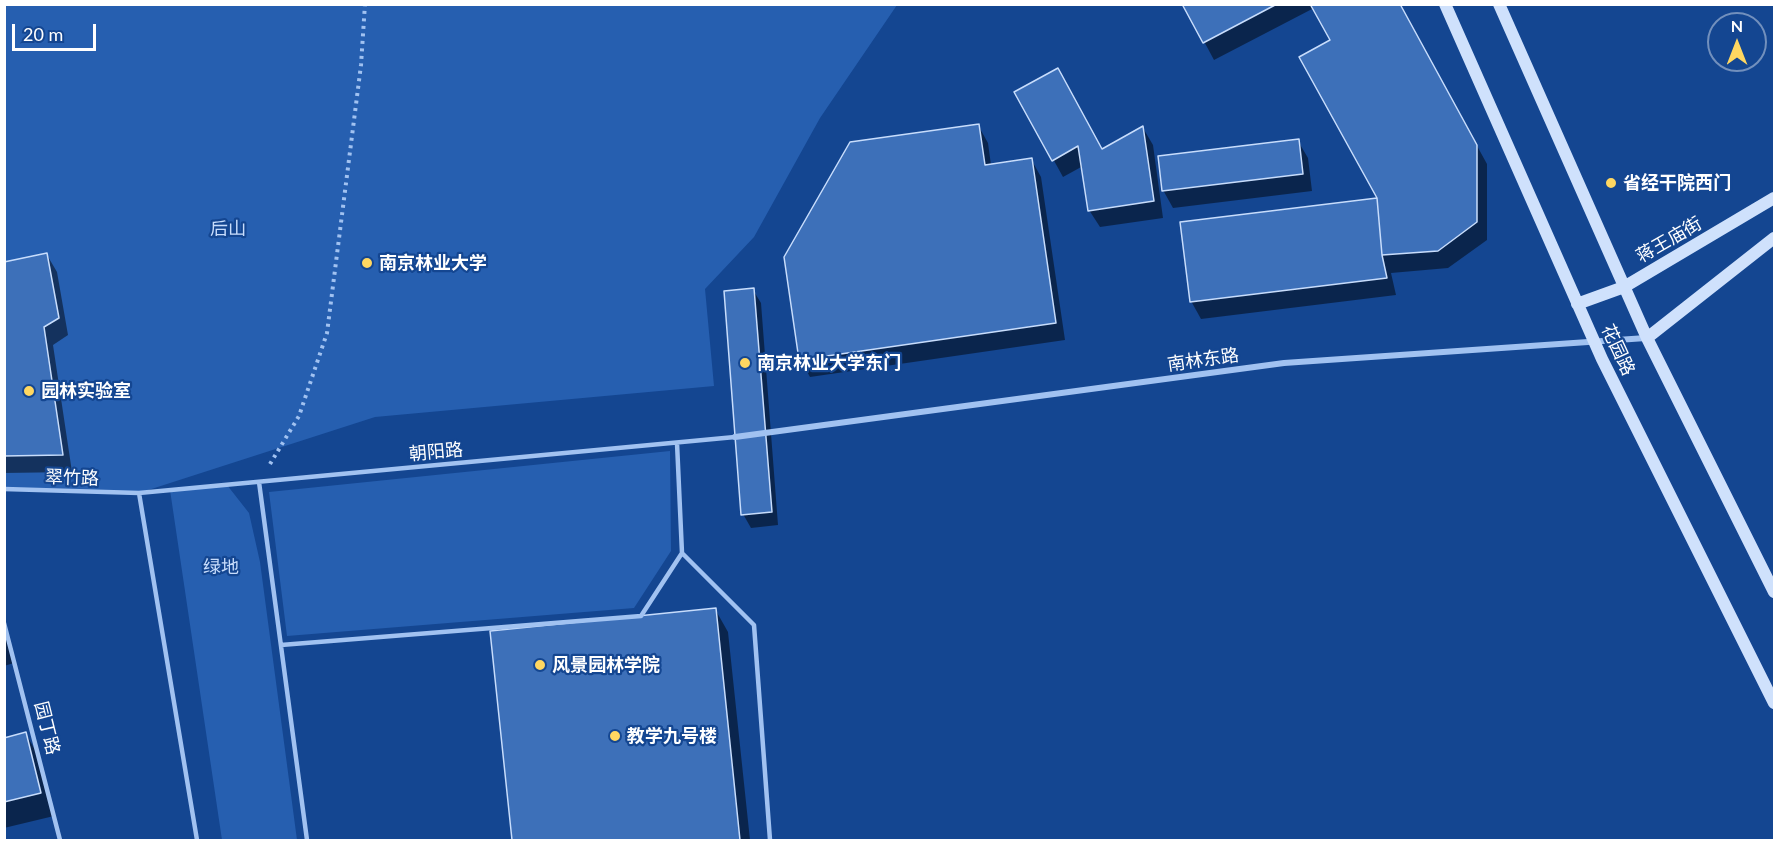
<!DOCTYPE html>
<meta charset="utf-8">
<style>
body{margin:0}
#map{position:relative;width:1779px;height:845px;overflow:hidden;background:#144691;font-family:Lato,sans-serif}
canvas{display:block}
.frame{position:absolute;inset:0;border:6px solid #fff;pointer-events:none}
.north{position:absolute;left:1707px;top:12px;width:60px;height:60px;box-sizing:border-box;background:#144691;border:2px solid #7290bd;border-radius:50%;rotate:0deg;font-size:16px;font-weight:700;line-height:24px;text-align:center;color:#fff}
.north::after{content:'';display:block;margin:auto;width:21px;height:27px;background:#ffd761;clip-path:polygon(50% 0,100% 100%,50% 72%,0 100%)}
.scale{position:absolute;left:12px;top:24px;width:84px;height:27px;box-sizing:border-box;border:3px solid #fff;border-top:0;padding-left:8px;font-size:18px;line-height:21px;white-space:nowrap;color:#fff;-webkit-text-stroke:4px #144691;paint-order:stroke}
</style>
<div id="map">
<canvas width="1779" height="845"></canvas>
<div class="frame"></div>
<div class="north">N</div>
<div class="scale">20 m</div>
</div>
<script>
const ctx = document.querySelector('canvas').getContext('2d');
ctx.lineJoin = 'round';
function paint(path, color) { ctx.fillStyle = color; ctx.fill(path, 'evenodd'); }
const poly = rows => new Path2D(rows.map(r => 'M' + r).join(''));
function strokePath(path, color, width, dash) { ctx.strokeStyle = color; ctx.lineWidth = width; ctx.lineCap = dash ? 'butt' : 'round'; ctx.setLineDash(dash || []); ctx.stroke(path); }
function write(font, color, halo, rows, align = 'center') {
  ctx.font = font + ' Lato,"Noto Sans SC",sans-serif'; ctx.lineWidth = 4.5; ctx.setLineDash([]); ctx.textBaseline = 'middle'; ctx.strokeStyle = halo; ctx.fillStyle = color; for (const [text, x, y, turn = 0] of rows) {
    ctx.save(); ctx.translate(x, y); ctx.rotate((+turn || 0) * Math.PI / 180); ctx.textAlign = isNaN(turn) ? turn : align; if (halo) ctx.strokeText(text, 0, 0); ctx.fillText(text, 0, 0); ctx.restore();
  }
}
paint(poly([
 [5,5,897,5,820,118,754,237,705,289,714,386,375,417,139,493,5,489],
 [670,451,671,551,634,608,287,636,269,492],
 [227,485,249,513,260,562,297,840,222,840,170,490]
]), '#265fb0');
paint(poly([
 [1184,4,1399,4,1487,164,1487,240,1448,268,1391,273,1396,295,1201,319,1191,301,1380,200,1332,41,1314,8,1214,60],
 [1016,92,1102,151,1143,128,1153,145,1163,218,1100,227,1089,210,1083,166,1063,177],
 [978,125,988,143,991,165,1031,159,1041,177,1065,340,810,377,800,359],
 [1298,141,1308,158,1312,191,1173,208,1163,190],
 [47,255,57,272,68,335,53,345,72,472,4,473,4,264],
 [753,290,761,303,778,525,751,528,743,514],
 [715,609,728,632,750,840,514,840,492,632],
 [4,625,14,663,4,666],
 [26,734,39,757,54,816,4,828,4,739]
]), '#0007');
const building = poly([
 [1182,4,1277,4,1203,43,1182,4],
 [1310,4,1400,4,1477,145,1477,222,1438,251,1382,255,1377,198,1299,57,1330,40,1310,4],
 [1058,68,1102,149,1143,126,1154,201,1088,211,1078,146,1052,161,1014,92,1058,68],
 [979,124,985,165,1032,158,1056,323,799,360,784,257,850,142,979,124],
 [1299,139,1303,174,1162,191,1158,156,1299,139],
 [1377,198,1382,255,1387,278,1190,302,1180,222,1377,198],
 [47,253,59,318,44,327,63,455,4,456,4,262,47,253],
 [754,288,772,512,741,515,724,291,754,288],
 [716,608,740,840,512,840,490,631,716,608],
 [26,732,41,793,4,802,4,738,26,732]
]);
paint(building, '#3d70b9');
strokePath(building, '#c8ddfc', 1.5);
strokePath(poly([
 [270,464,299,416,327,333,361,65,365,4]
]), '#a1c2f1', 4, [3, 4.5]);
strokePath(poly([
 [259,482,307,840],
 [4,489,139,493,735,437],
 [139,493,197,840],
 [682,553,754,625,770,840],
 [4,623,60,840],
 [281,645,641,616,682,553,677,443]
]), '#a1c2f1', 4.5);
strokePath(poly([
 [735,437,1284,363,1646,338]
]), '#a1c2f1', 6);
strokePath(poly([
 [1445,4,1602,359,1774,703],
 [1499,4,1647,338,1774,592],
 [1577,304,1624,287,1774,198],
 [1647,338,1774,238]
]), '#cfe1fc', 12);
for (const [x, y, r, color] of [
 [1611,183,6,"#ffd761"],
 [367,263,6,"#ffd761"],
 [745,363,6,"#ffd761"],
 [29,391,6,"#ffd761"],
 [540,665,6,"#ffd761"],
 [615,736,6,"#ffd761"]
]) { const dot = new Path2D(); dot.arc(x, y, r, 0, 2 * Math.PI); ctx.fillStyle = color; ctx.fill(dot); strokePath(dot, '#144691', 2); }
write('bold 18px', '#fff', '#144691', [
 ["省经干院西门",1623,183],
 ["南京林业大学",379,263],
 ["南京林业大学东门",757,363],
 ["园林实验室",41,391],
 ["风景园林学院",552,665],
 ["教学九号楼",627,736]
], 'left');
write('18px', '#c8ddfc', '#144691', [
 ["后山",228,229],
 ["绿地",221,567]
]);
write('18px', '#fff', '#144691', [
 ["蒋王庙街",1669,240,-30],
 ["花园路",1618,350,65],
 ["南林东路",1203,360,-8],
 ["朝阳路",436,452,-5],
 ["翠竹路",72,478,2],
 ["园丁路",47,728,76]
]);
</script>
